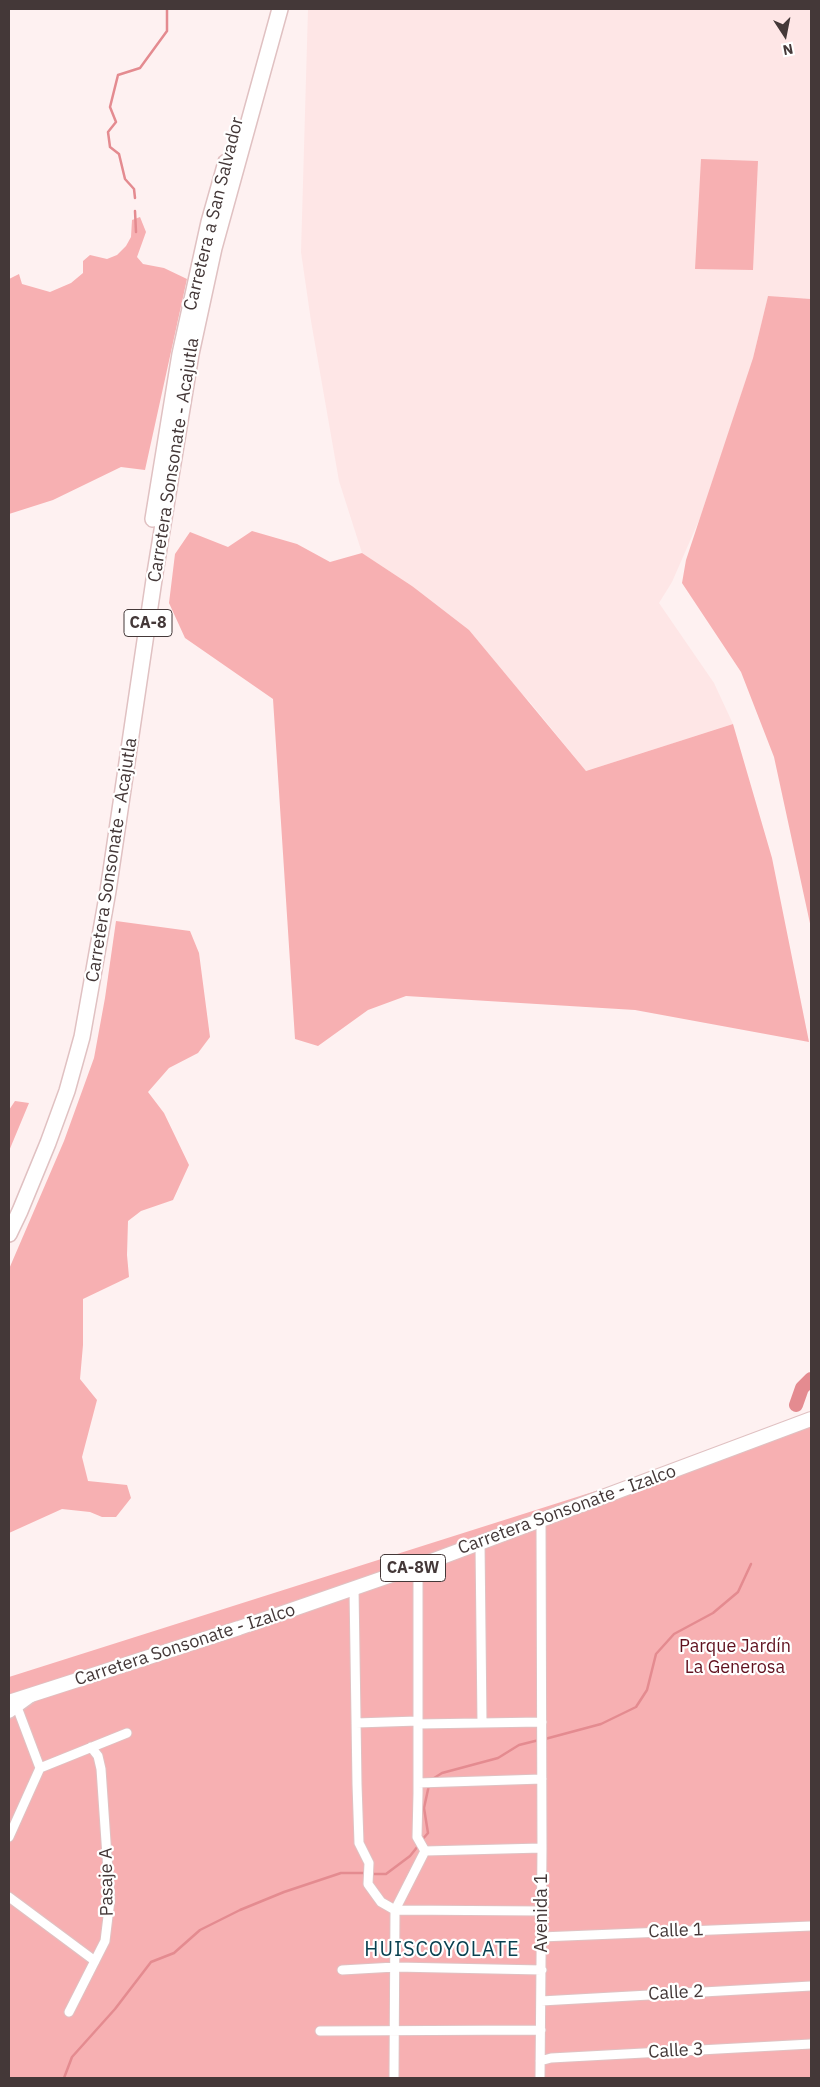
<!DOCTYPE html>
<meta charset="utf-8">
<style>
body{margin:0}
#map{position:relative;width:820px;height:2087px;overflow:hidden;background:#fef1f1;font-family:"IBM Plex Sans",sans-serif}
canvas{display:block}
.frame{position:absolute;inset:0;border:10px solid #443838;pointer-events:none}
.north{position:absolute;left:760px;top:10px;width:50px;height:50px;-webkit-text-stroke:4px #fff;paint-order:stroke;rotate:169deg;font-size:14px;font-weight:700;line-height:20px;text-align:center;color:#443838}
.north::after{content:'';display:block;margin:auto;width:18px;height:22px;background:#443838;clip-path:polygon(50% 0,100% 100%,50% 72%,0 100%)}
</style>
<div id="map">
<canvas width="820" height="2087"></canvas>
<div class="frame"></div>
<div class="north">N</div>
</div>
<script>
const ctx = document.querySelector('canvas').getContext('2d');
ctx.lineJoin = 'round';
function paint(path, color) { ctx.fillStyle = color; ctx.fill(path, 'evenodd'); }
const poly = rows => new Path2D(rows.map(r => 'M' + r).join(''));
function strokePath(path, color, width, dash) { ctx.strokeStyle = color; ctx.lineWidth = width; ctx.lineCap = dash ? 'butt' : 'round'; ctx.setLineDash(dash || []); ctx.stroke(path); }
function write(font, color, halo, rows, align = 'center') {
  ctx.font = font + ' "IBM Plex Sans",sans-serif'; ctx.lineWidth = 4.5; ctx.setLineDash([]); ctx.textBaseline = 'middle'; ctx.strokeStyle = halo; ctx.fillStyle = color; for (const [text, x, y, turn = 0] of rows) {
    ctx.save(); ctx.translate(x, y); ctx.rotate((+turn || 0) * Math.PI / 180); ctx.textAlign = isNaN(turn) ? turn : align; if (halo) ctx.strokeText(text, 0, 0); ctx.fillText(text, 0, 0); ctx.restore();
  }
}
paint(poly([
 [308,9,811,9,811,299,768,297,753,358,704,509,672,582,659,603,714,683,733,724,586,771,529,701,412,586,362,553,339,481,311,321,301,252]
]), '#fee6e6');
paint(poly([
 [701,159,758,161,753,270,695,269],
 [140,217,146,232,137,257,143,264,164,268,187,279,145,470,121,467,53,500,9,514,9,279,19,274,22,284,50,292,71,283,83,273,83,261,90,255,107,259,117,255,126,246,131,237,132,220],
 [768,296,811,299,811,928,774,757,741,672,682,583,686,560,753,358],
 [252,531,297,544,330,562,362,553,412,586,469,630,586,771,733,724,772,858,809,1042,635,1010,406,996,368,1010,318,1046,295,1039,273,699,185,638,169,603,175,554,190,532,228,547],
 [116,921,190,931,199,953,210,1037,198,1053,169,1068,148,1092,164,1113,189,1165,173,1200,141,1211,128,1221,127,1255,129,1277,83,1299,83,1345,80,1379,97,1400,82,1457,88,1481,127,1485,131,1498,116,1517,102,1517,90,1512,62,1509,9,1533,9,1269,64,1141,94,1058,105,998],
 [15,1101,29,1103,9,1151,9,1110],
 [811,1415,811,2078,9,2078,9,1677,703,1457]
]), '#f7b0b2');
strokePath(poly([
 [135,198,134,189,125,179,119,154,110,147,108,132,116,122,110,107,118,75,140,68,167,31,167,9],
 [135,211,136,232],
 [545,1739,601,1724,636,1707,647,1690,656,1654,674,1634,713,1613,738,1592,751,1564],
 [431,1780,442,1773,498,1758,519,1745,539,1740],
 [421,1841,428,1833,424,1808,429,1785],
 [372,1874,386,1874,410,1856,418,1846],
 [64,2078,72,2057,115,2009,151,1962,174,1953,200,1930,240,1910,284,1892,341,1873,366,1873]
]), '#e48b90', 2.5);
strokePath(poly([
 [796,1405,802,1388,811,1379]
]), '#e48b90', 14);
const street = poly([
 [480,1543,482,1723],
 [354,1588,357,1784,359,1843,369,1863,368,1884,381,1902,395,1910,542,1911],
 [17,1707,40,1768],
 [356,1723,418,1721],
 [418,1724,542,1722],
 [418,1783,542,1779],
 [9,1837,40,1768,127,1733],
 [425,1851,542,1848],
 [9,1897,95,1961],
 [541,1937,811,1926],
 [342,1970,395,1967,542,1970],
 [541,2001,811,1986],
 [69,2012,105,1941,110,1900,101,1769,98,1756,91,1747],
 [320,2031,541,2030],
 [540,2061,551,2058,811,2044],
 [394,2078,395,1910,425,1851,417,1837,418,1793,418,1566],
 [540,2078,542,1848,541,1520]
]);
const secondary = poly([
 [9,1712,31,1696]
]);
const primary = poly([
 [9,1702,239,1628,418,1566,811,1419]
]);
const highway = poly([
 [153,519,180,354,209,222,226,162],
 [9,1234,20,1211,48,1143,67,1091,82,1037,108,891,155,573,191,354,214,248,280,9]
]);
strokePath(street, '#e0c1c2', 11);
strokePath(secondary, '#e0c1c2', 15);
strokePath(primary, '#e0c1c2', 16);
strokePath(highway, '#e0c1c2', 18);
strokePath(street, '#fff', 9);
strokePath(secondary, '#fff', 12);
strokePath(primary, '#fff', 14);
strokePath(highway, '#fff', 15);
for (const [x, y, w] of [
 [148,623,48],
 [413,1568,65]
]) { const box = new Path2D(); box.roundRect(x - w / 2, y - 13.5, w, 27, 4); ctx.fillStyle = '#fff'; ctx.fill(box); strokePath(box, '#443838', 1); }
write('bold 16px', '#443838', null, [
 ["CA-8",148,623],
 ["CA-8W",413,1568]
]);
write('18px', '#443838', '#fff', [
 ["Carretera a San Salvador",214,214,-76],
 ["Carretera Sonsonate - Acajutla",174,460,-81],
 ["Carretera Sonsonate - Acajutla",112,860,-81],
 ["Carretera Sonsonate - Izalco",567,1510,-20],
 ["Carretera Sonsonate - Izalco",185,1645,-18],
 ["Pasaje A",107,1882,-91],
 ["Avenida 1",542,1913,-90],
 ["Calle 1",676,1931,-2],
 ["Calle 2",676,1993,-3],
 ["Calle 3",676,2051,-3]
]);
write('18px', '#60111f', '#fff', [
 ["Parque Jardín",735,1647],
 ["La Generosa",735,1668]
]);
ctx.letterSpacing = '1px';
write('20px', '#0a4151', '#fff', [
 ["HUISCOYOLATE",442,1950]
]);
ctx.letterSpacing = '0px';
</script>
